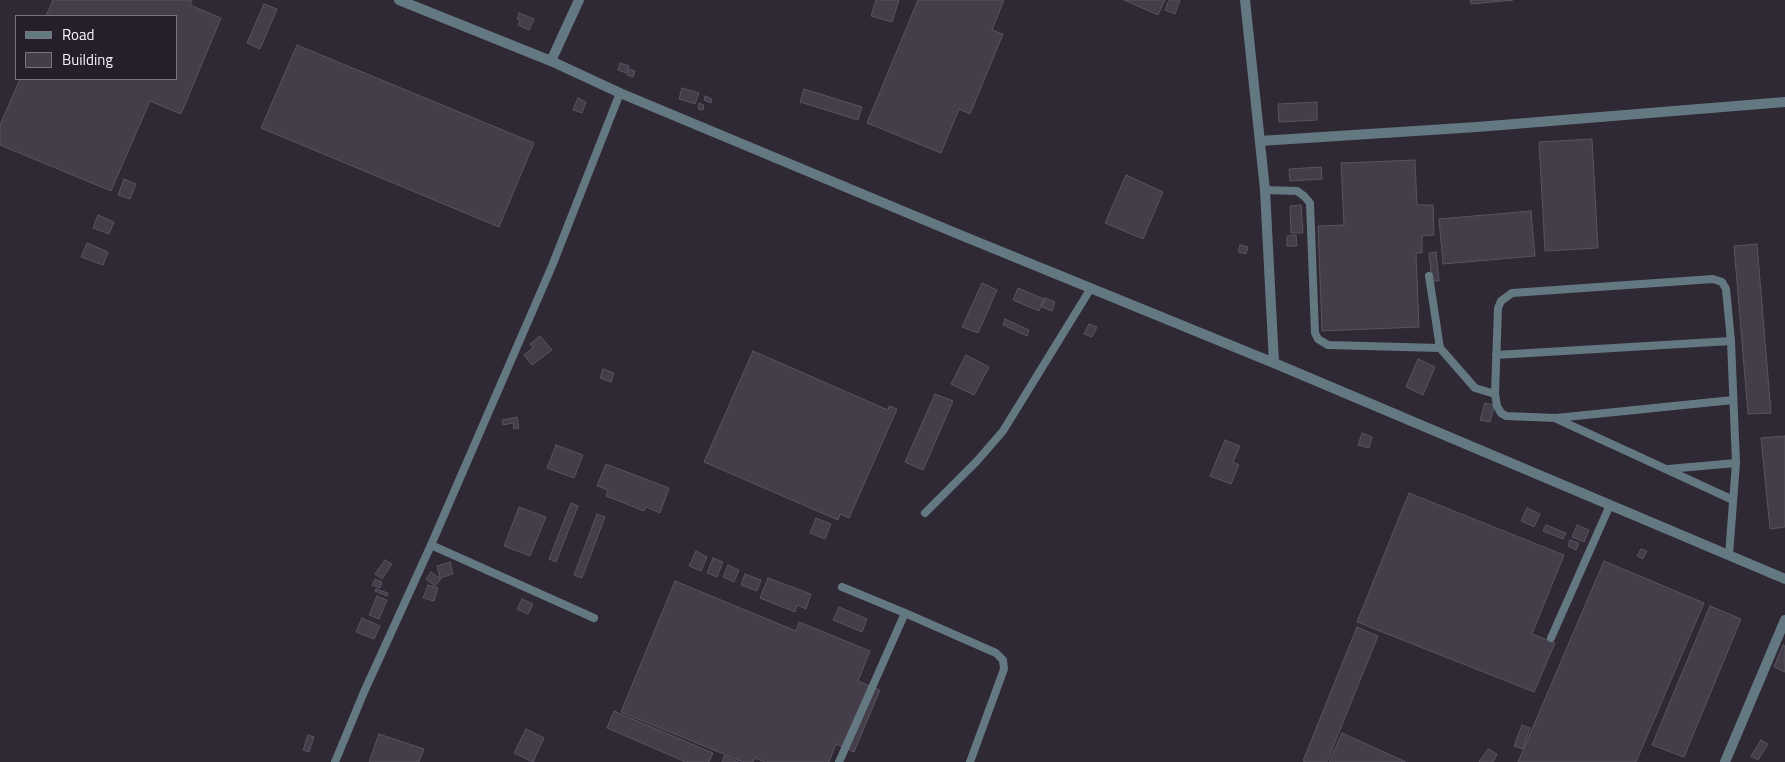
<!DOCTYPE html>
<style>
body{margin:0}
#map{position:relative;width:1785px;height:762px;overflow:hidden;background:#2e2935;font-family:"Titillium Web",sans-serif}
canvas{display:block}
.legend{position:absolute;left:15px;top:15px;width:162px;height:65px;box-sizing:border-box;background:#241f2b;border:1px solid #78737e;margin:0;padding:6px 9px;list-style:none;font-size:15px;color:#f5f1fa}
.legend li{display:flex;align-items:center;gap:10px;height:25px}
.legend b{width:25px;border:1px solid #78737e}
</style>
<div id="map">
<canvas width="1785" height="762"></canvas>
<ul class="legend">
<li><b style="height:6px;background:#647881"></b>Road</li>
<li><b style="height:14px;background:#443e4b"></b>Building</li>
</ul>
</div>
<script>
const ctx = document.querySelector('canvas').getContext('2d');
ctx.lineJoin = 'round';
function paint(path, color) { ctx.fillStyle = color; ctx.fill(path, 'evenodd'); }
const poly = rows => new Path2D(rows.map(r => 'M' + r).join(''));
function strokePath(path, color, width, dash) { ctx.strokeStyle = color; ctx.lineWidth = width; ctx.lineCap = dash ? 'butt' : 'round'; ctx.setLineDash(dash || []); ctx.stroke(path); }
const building = poly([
 [53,0,192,0,190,5,221,18,181,114,150,101,111,191,0,145,0,125,20,79,176,79,176,16,46,16,53,0],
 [876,0,899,0,892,22,871,16,876,0],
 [918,0,1004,0,992,30,1003,34,970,114,959,109,941,153,867,123,918,0],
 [1124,0,1165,0,1158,15,1124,0],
 [1169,0,1180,0,1175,14,1165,10,1169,0],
 [1470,0,1513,0,1471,4,1470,0],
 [264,4,277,9,260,49,247,43,264,4],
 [519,13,534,19,529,30,518,25,520,20,517,19,519,13],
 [297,45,534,143,499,227,261,128,297,45],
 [620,63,629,66,626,73,618,70,620,63],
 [629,69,635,71,633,77,627,75,629,69],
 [682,88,699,93,695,104,679,99,682,88],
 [804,89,862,107,858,120,800,102,804,89],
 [705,96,712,99,711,103,704,100,705,96],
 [578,98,586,102,582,113,573,110,578,98],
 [1317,102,1317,120,1279,122,1278,104,1317,102],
 [699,103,704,105,703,110,698,109,699,103],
 [1592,139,1598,248,1545,251,1539,142,1592,139],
 [1415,160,1417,205,1433,205,1434,235,1422,236,1422,253,1416,253,1419,327,1322,331,1318,226,1344,225,1341,163,1415,160],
 [1321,167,1322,179,1290,181,1289,169,1321,167],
 [1126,175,1163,192,1143,239,1105,223,1126,175],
 [124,179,136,184,130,199,118,195,124,179],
 [1301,205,1303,233,1291,233,1290,206,1301,205],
 [1531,211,1535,256,1443,264,1439,219,1531,211],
 [98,215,114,222,109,234,93,228,98,215],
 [1296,235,1297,246,1287,246,1287,236,1296,235],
 [87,243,108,252,103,265,81,257,87,243],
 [1757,244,1771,413,1748,414,1734,246,1757,244],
 [1240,245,1248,247,1246,254,1238,252,1240,245],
 [1436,252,1439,281,1432,281,1429,253,1436,252],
 [982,283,997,290,978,333,962,327,982,283],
 [1018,288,1044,299,1039,311,1013,300,1018,288],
 [1045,298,1055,302,1052,311,1042,307,1045,298],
 [1005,319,1029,330,1027,336,1003,325,1005,319],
 [1089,324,1097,327,1092,337,1084,334,1089,324],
 [540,336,552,350,532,365,524,355,533,348,530,344,540,336],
 [753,351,888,410,889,406,897,409,849,518,840,514,838,520,704,462,753,351],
 [966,355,989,367,974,395,951,384,966,355],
 [1418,359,1435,367,1423,395,1406,387,1418,359],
 [603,369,614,373,611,382,600,378,603,369],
 [935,394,953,401,923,470,905,462,935,394],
 [1485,403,1495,405,1490,422,1480,420,1485,403],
 [517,417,519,428,514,429,513,423,503,425,502,420,517,417],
 [1362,433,1372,437,1369,448,1358,445,1362,433],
 [1785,436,1785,527,1770,529,1761,438,1785,436],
 [1225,440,1240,446,1233,462,1239,465,1231,484,1210,476,1225,440],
 [556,445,583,455,574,478,547,468,556,445],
 [606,464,669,488,660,513,646,507,644,511,606,496,608,490,597,486,606,464],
 [1409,493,1564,555,1532,634,1555,643,1534,692,1357,622,1409,493],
 [571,503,578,506,556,562,549,559,571,503],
 [519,507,546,517,530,556,504,546,519,507],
 [1527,508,1540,514,1534,527,1521,521,1527,508],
 [597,514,605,517,582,578,574,575,597,514],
 [816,518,831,524,825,539,810,533,816,518],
 [1546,525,1566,533,1563,539,1543,531,1546,525],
 [1577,525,1589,530,1584,542,1572,537,1577,525],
 [1570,540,1579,543,1576,550,1568,546,1570,540],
 [1641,549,1647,551,1643,559,1637,556,1641,549],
 [696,551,707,557,701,571,689,566,696,551],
 [713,558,723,562,717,577,707,573,713,558],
 [385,560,392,564,382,579,375,574,385,560],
 [1604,561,1704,603,1636,762,1518,762,1604,561],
 [450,562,453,574,440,578,437,566,450,562],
 [728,565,739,570,734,582,723,577,728,565],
 [431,572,441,579,435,586,426,579,431,572],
 [745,574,761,580,757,591,741,585,745,574],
 [768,578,811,594,806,609,797,605,795,612,760,598,768,578],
 [375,579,382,582,380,588,372,585,375,579],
 [675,581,796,631,799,622,870,651,858,681,880,690,854,752,836,744,829,762,765,762,755,758,753,762,743,762,621,712,675,581],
 [428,585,438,588,434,601,423,598,428,585],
 [376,589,388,593,387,596,375,591,376,589],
 [377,596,387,600,379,619,369,615,377,596],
 [522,599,533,604,528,614,517,609,522,599],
 [1710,606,1741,619,1684,757,1652,745,1710,606],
 [839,607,867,619,862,632,833,620,839,607],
 [362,618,380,626,374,639,356,632,362,618],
 [1357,627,1378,636,1327,762,1306,762,1303,761,1357,627],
 [1783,645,1785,646,1785,672,1774,667,1783,645],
 [614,711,713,753,709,762,686,762,607,728,614,711],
 [1522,725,1530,728,1523,749,1514,746,1522,725],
 [526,729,544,738,533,762,514,753,526,729],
 [1342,733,1406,762,1329,762,1342,733],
 [379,734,424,749,419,762,369,762,379,734],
 [308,735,314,737,309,752,303,750,308,735],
 [1761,740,1768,744,1758,760,1751,756,1761,740],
 [1488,749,1497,754,1493,762,1479,762,1488,749],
 [724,756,738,762,722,762,724,756]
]);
paint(building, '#443e4b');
strokePath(building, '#595361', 1);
strokePath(poly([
 [1265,190,1297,191,1304,196,1310,203,1315,333,1318,339,1328,345,1440,348,1475,388,1495,394],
 [1429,276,1440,348],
 [1496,355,1731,341],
 [1557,419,1733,500],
 [1668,469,1736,463],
 [925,513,977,461,1003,431,1091,288],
 [431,545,594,618],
 [1729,555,1736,463,1731,341,1726,289,1722,282,1713,279,1512,293,1501,301,1498,308,1495,394,1497,406,1501,413,1506,416,1556,418,1733,400],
 [842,587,905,613,996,653,1003,660,1004,669,970,762],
 [1551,638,1610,505],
 [335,762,364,692,431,545,552,266,620,93],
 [839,762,905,613]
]), '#647881', 8);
strokePath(poly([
 [399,0,551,61,620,93,958,234,1274,363,1785,579],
 [1245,0,1265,190,1274,363],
 [551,61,579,0],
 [1260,141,1477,127,1785,102],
 [1725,762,1785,620]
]), '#647881', 10);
</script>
